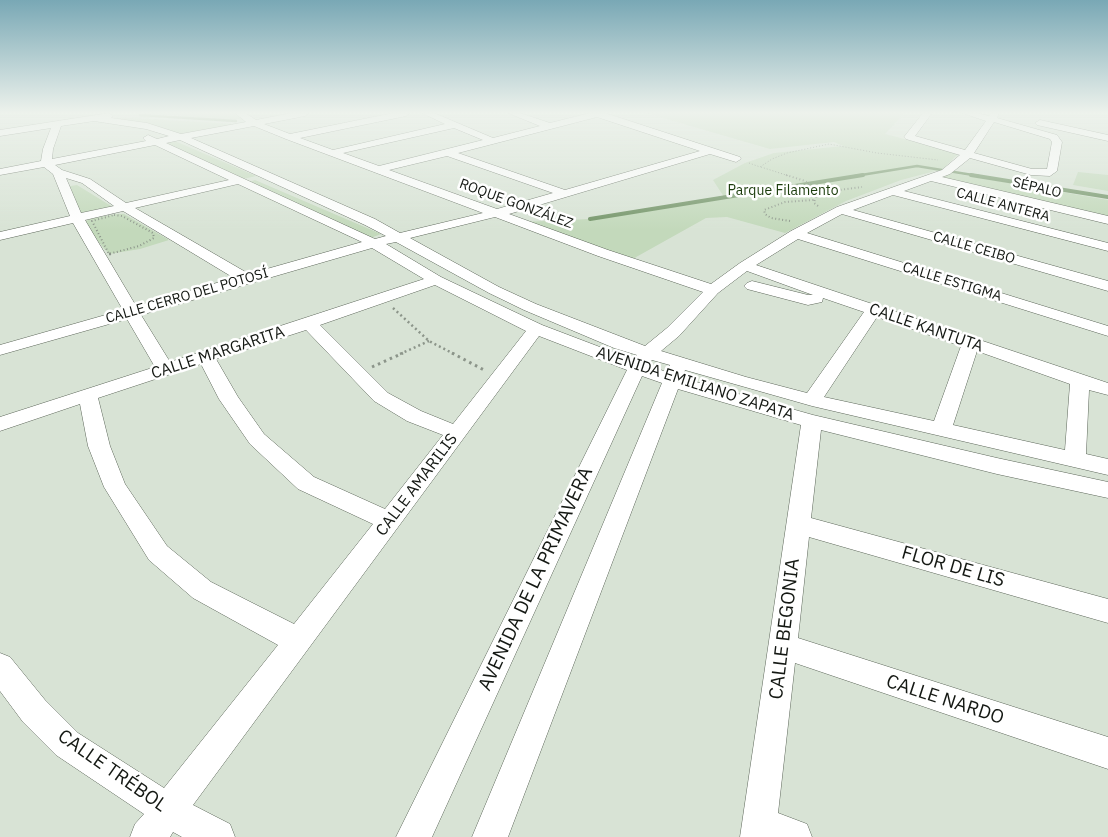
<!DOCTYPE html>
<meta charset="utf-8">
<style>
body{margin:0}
canvas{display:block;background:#d8e3d5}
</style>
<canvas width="1108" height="837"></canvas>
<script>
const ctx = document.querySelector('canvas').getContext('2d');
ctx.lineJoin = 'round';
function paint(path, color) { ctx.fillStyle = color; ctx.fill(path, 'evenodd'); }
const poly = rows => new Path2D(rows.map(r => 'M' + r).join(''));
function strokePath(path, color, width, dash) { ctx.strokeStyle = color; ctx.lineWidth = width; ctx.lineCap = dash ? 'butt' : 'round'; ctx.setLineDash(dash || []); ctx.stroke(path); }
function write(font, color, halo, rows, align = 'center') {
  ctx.font = font + ' "IBM Plex Sans",sans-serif'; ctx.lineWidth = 5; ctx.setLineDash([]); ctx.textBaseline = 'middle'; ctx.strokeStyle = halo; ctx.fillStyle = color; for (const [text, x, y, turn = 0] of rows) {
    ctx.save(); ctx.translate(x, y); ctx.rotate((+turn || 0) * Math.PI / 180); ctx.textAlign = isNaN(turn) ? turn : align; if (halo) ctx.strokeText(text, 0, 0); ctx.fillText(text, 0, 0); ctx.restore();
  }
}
paint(poly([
 [133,113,240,113,248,116,247,120],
 [646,113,905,113,885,134,959,153,943,169,901,180,846,201,785,233,727,217,706,218,629,261,523,222,590,219,724,197,713,180,745,163,774,153,843,146,834,142,770,149],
 [115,117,235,124,186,136],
 [175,141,256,176,235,181,159,145],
 [946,172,1108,200,1108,220,931,178],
 [1078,172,1108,175,1108,191,1073,185],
 [255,180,381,234,363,241,243,184],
 [77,185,116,209,80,216,64,187],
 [117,214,124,214,169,240,140,249,109,254,82,223,90,219]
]), '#c3d9bb');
strokePath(poly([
 [140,115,236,121],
 [855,176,917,166,979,176]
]), '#749569', 2.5);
strokePath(poly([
 [971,175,1108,197],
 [590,219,863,175]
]), '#749569', 4);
const minor = poly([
 [109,113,113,116,111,118,147,123,181,134,246,122,235,113,245,113,256,120,291,113,309,113,305,116,264,124,290,134,393,113,410,113,406,116,300,138,333,150,445,124,422,113,434,113,493,138,540,126,508,113,520,113,550,123,590,113,605,113,740,157,741,159,736,162,710,154,509,214,608,250,711,284,740,263,791,231,837,207,942,170,960,155,906,139,904,137,923,113,932,113,915,136,965,150,986,121,962,113,977,113,989,116,991,113,999,113,997,118,1057,135,1062,142,1057,171,1050,176,1031,175,970,158,950,174,942,177,1108,216,1108,224,931,181,904,191,1108,243,1108,251,893,195,853,210,1108,281,1108,291,842,214,807,233,1108,326,1108,336,798,239,756,265,1108,383,1108,395,1089,390,1086,454,1108,459,1108,475,812,406,685,370,682,378,813,415,997,458,1108,482,1108,498,997,474,821,430,811,518,1108,599,1108,623,809,537,798,638,1108,737,1108,769,795,663,778,813,807,824,812,837,740,837,801,425,678,389,508,837,472,837,662,383,642,376,432,837,396,837,627,370,539,336,193,805,230,824,235,837,182,837,173,832,170,837,130,837,135,824,144,814,56,755,23,722,0,691,0,653,10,657,45,700,78,733,164,788,278,645,193,598,149,560,104,487,88,446,80,404,0,431,0,417,155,367,127,319,0,355,0,345,123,310,73,223,0,240,0,232,70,216,53,174,44,167,0,175,0,169,41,161,43,149,51,128,0,136,0,130,109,113],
 [597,117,700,151,565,190,458,153,597,117],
 [94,121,146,129,169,136,157,139,148,135,143,138,146,141,52,159,53,149,61,126,94,121],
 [994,122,1050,139,1052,142,1047,169,1032,169,974,153,994,122],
 [254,126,286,139,483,213,400,233,375,219,191,138,254,126],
 [454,128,483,140,379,166,343,153,454,128],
 [180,140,365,225,386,236,375,239,166,143,180,140],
 [155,145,229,180,126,203,90,179,62,170,55,165,155,145],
 [447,156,553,193,497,209,389,170,447,156],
 [66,178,82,183,114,206,81,213,66,178],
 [238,184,362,242,249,274,135,208,238,184],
 [123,211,234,278,136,306,85,220,123,211],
 [495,217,598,256,703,292,667,328,645,346,536,304,499,287,410,238,495,217],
 [396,242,489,293,524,310,614,348,637,355,634,360,542,325,441,277,386,244,396,242],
 [372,248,424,279,170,362,141,315,372,248],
 [747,271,813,295,808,295,752,281,747,283,744,286,747,289,808,305,822,302,823,298,864,312,807,393,746,377,661,351,679,336,718,293,747,271],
 [435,285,526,331,453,424,421,411,388,393,320,325,435,285],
 [877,317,961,346,934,421,824,397,877,317],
 [306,330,374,401,407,421,443,435,385,509,314,477,264,434,238,397,216,359,306,330],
 [977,351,1070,384,1065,450,953,425,977,351],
 [652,360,670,365,666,372,648,365,652,360],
 [201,364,219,399,250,444,298,489,373,524,294,624,211,582,167,546,125,484,110,446,98,398,201,364],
 [1040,120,1108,135,1108,141,1037,125,1035,123,1040,120]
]);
strokePath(minor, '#5d675a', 1);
strokePath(poly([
 [749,163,760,167,772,159,787,153,829,144,877,153,938,160],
 [761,167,789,176]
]), '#8c958a', 1, [1, 2]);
strokePath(poly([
 [786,175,805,181,824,192],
 [818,206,814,203,816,195,824,192,862,187],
 [114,215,122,216,153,233,154,238,139,246,109,254,92,221,114,215],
 [790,221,771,218,765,214,764,210,785,202,814,200]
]), '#8c958a', 2, [1, 2.5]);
strokePath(poly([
 [109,254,111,254],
 [393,308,429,341,454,354],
 [400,354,429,341]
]), '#8c958a', 2.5, [2, 3]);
strokePath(poly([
 [452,353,484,370],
 [372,367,403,353]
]), '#8c958a', 3, [2.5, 4]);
paint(minor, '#fff');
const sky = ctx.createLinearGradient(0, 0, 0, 230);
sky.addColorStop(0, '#79a8b5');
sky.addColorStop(0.49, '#edf2ec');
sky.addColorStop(1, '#edf2ec00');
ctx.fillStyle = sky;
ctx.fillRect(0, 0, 1108, 230);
write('14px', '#141813', '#fff', [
 ["SÉPALO",1037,188,13],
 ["ROQUE GONZÁLEZ",516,204,20],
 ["CALLE ANTERA",1003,205,15],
 ["CALLE CEIBO",974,248,16],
 ["CALLE ESTIGMA",952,282,17],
 ["CALLE CERRO DEL POTOSÍ",187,296,-16]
]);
write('14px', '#1c3d0d', '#fff', [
 ["Parque Filamento",783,191]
]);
write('16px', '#141813', '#fff', [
 ["CALLE KANTUTA",926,328,19],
 ["CALLE MARGARITA",218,353,-18],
 ["AVENIDA EMILIANO ZAPATA",695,384,18],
 ["CALLE AMARILIS",417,485,-53]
]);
write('19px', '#141813', '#fff', [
 ["FLOR DE LIS",953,567,16],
 ["AVENIDA DE LA PRIMAVERA",536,579,-65],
 ["CALLE BEGONIA",785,629,-83],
 ["CALLE NARDO",945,700,18],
 ["CALLE TRÉBOL",112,771,35]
]);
</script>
